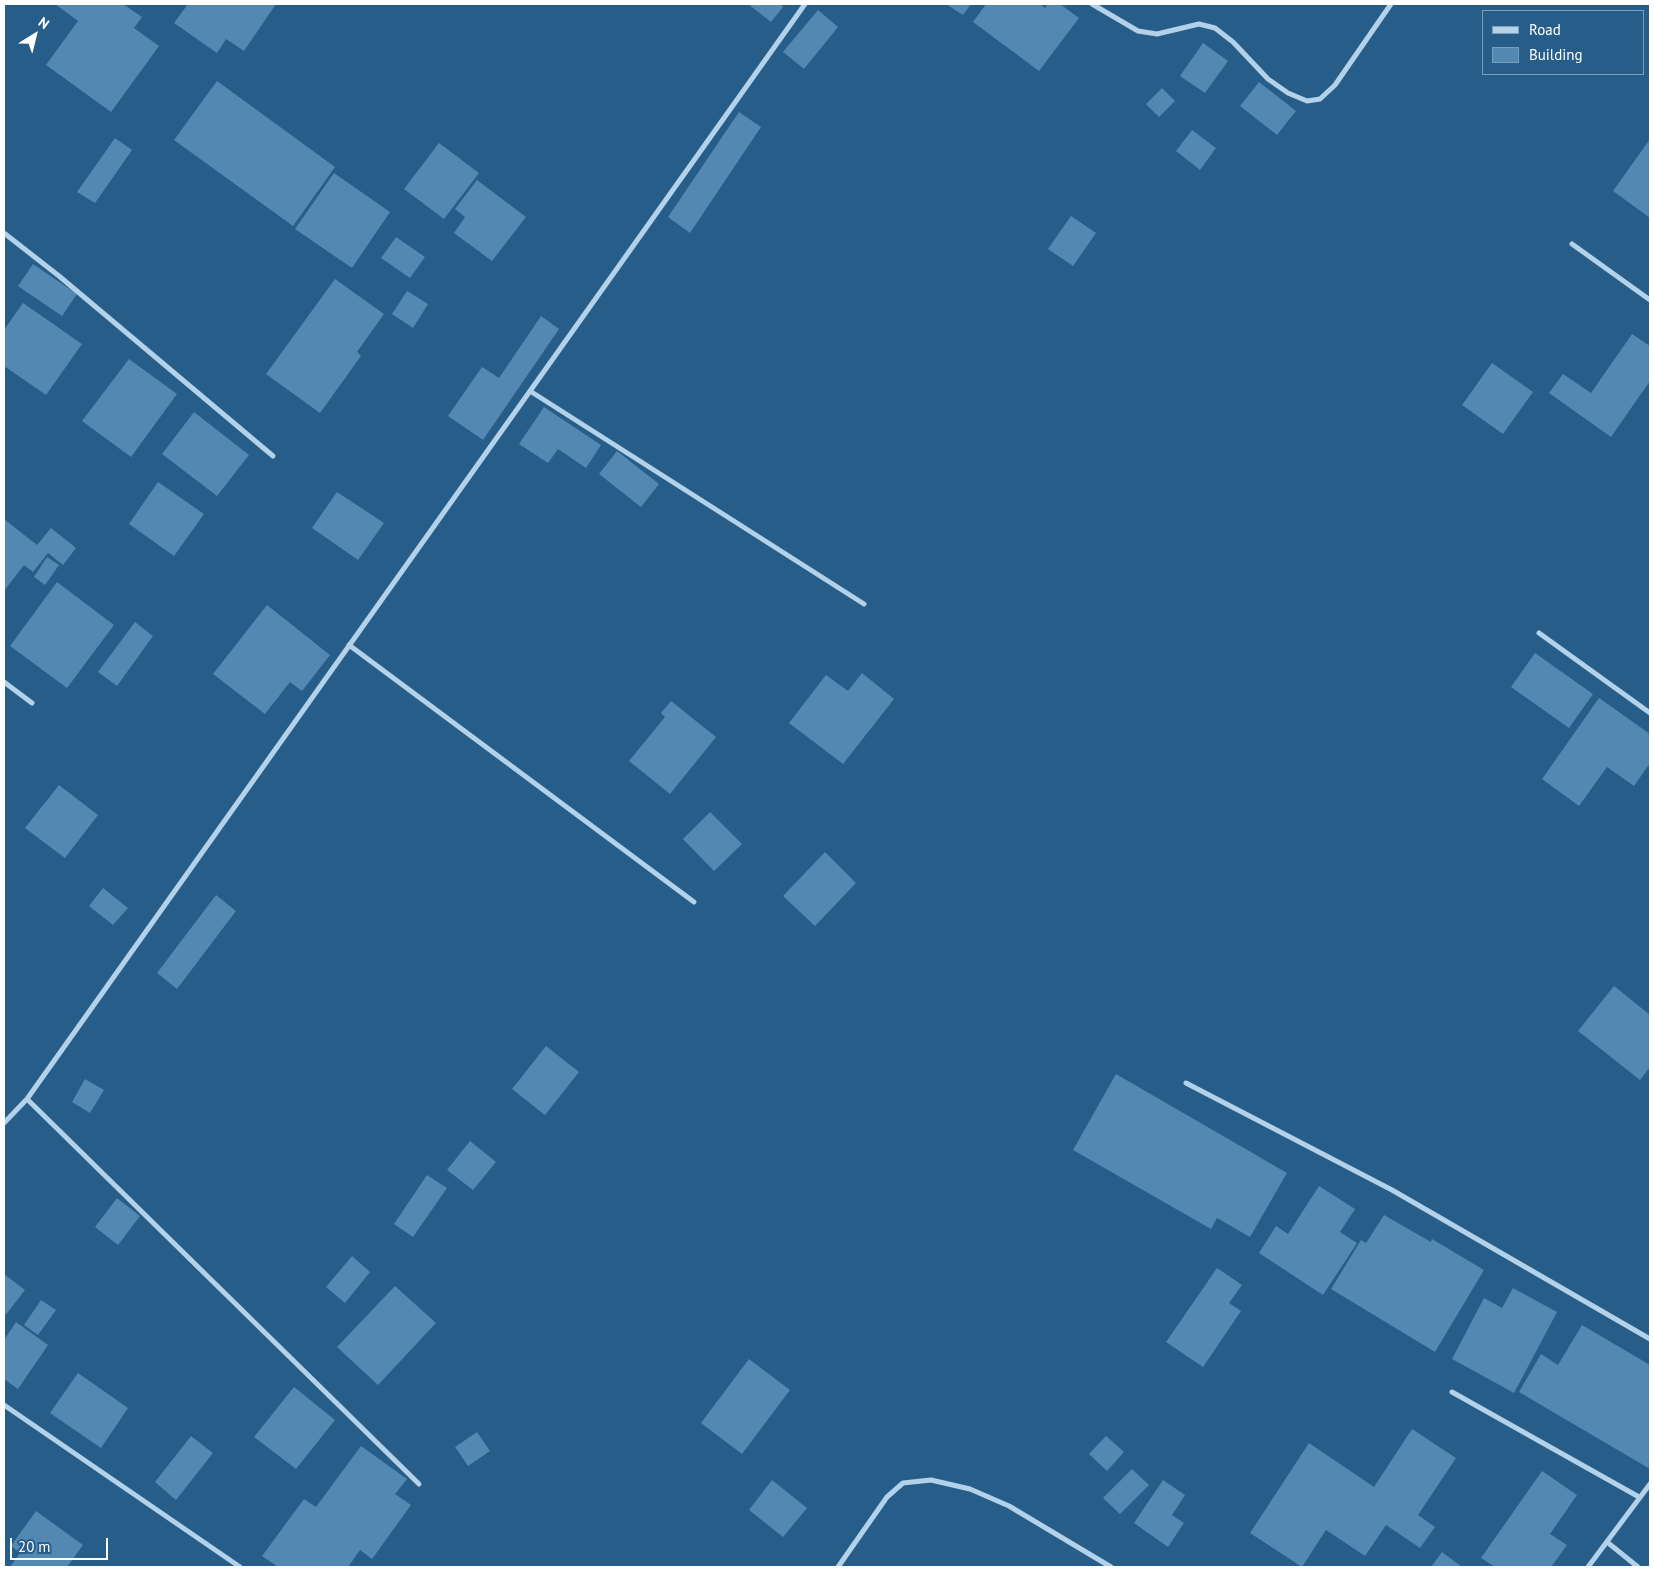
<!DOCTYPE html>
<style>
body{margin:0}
#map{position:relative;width:1654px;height:1571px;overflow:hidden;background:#275d89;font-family:"PT Sans",sans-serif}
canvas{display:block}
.frame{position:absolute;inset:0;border:5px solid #fff;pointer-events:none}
.legend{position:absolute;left:1482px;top:10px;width:162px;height:65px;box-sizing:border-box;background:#275d89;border:1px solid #7d9eb8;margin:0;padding:6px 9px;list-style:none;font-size:15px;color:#fff}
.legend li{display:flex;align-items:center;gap:10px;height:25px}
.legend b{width:25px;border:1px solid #7d9eb8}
.north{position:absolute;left:10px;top:10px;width:50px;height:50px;-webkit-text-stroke:4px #275d89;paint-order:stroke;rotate:36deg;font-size:14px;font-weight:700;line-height:20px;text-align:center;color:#fff}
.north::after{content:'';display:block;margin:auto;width:18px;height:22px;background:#fff;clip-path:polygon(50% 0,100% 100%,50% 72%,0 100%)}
.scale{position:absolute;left:10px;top:1538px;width:98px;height:22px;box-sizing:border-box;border:2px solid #fff;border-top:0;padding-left:6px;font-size:15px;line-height:18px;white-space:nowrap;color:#fff;-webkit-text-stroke:4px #275d89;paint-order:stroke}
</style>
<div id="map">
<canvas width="1654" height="1571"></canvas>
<div class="frame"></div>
<ul class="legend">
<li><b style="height:6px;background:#b3d2e9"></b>Road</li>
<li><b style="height:14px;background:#5388b2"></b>Building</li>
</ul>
<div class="north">N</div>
<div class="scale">20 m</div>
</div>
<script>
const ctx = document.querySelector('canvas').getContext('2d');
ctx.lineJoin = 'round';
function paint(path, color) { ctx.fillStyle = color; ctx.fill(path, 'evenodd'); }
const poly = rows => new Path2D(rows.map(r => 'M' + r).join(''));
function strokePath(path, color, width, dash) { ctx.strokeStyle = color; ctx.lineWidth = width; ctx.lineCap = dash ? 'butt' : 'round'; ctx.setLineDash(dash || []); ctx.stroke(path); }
paint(poly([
 [55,4,123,4,142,17,134,28,159,46,111,112,46,65,78,21],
 [188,4,276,4,244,51,226,39,217,53,174,23],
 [748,4,781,4,783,7,771,22],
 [946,4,971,4,963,15],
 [986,4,1040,4,1045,8,1048,4,1060,4,1079,18,1039,71,973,22],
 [818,10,838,27,804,69,783,52],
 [1203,43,1228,61,1205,93,1180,76],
 [217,81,335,167,293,226,174,140],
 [1259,82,1296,111,1277,135,1240,106],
 [1162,88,1175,101,1159,117,1146,104],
 [739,112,761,127,690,233,668,217],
 [1192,130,1216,148,1200,170,1176,151],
 [115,138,132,150,95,203,77,192],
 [1650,139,1650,218,1613,191],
 [439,143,479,173,444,219,404,189],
 [334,173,390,212,352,268,295,229],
 [477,180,526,217,492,261,454,233,465,217,455,209],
 [1071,216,1096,233,1073,266,1048,249],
 [396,237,425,257,410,278,381,258],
 [33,264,77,294,62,316,18,286],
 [335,279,384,314,357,352,361,356,320,413,266,374],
 [407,291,428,304,413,328,392,314],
 [23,303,82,344,46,395,4,366,4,330],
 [541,316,559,329,483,440,448,416,482,367,499,378],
 [1632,334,1650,346,1650,381,1611,437,1549,393,1563,374,1591,393],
 [129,359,177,394,131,457,82,421],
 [1492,363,1533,392,1503,434,1462,405],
 [544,407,601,445,586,468,558,449,548,463,519,444],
 [194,412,249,455,217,496,162,454],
 [617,451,659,484,641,507,599,474],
 [158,482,204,514,174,556,129,524],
 [337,492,384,523,358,560,312,528],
 [4,519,37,545,51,528,76,548,63,565,48,553,33,572,24,565,4,591],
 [47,557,59,565,45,585,34,577],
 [57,582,114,625,67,688,10,646],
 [267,605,330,655,302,691,290,682,265,714,213,674],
 [135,622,153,636,117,686,98,672],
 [1535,653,1593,694,1569,728,1511,687],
 [862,673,894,699,843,764,789,723,826,675,848,691],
 [1599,698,1650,734,1650,763,1634,786,1607,767,1579,806,1542,779],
 [671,701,716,737,670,794,629,761,665,717,661,713],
 [59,785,98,815,65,858,25,828],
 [710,812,742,844,714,871,683,839],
 [825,852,856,883,815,926,783,896],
 [103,888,128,908,113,925,89,906],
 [216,895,236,911,177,989,157,973],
 [1614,986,1650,1015,1650,1067,1640,1080,1578,1031],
 [546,1046,579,1072,545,1115,512,1089],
 [1116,1074,1287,1173,1250,1237,1217,1218,1211,1229,1073,1150],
 [85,1079,104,1090,90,1113,72,1102],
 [470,1141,496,1162,473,1190,447,1170],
 [427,1175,447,1188,413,1237,394,1224],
 [1319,1186,1355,1209,1340,1232,1357,1243,1323,1295,1259,1253,1276,1226,1288,1234],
 [117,1198,140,1216,118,1245,95,1227],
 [1384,1215,1431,1242,1432,1239,1484,1270,1435,1352,1331,1289,1361,1240,1366,1243],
 [352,1256,370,1272,345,1303,326,1287],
 [1217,1268,1242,1285,1229,1303,1241,1311,1203,1367,1166,1342],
 [4,1274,25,1290,4,1317],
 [395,1286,436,1323,378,1385,337,1347],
 [1513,1288,1557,1312,1514,1393,1452,1359,1484,1298,1502,1308],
 [41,1300,56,1310,38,1335,24,1325],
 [16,1322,48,1345,18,1389,4,1379,4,1340],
 [1582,1325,1650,1365,1650,1469,1519,1392,1541,1354,1558,1365],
 [749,1359,790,1390,742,1454,701,1423],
 [78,1373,128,1408,101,1448,50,1413],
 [294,1387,335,1420,296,1469,254,1437],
 [1412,1429,1456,1458,1418,1515,1435,1527,1420,1548,1386,1525,1365,1556,1326,1530,1302,1567,1250,1533,1309,1443,1374,1487],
 [477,1432,490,1451,468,1466,455,1447],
 [191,1436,213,1453,176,1500,155,1482],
 [1106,1436,1124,1452,1107,1471,1089,1454],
 [361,1446,407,1479,395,1494,411,1505,372,1559,360,1550,348,1567,278,1567,262,1556,304,1499,316,1507],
 [1132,1469,1149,1485,1120,1514,1103,1498],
 [1542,1471,1577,1495,1550,1534,1567,1545,1551,1567,1495,1567,1481,1558],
 [772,1480,807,1508,783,1537,749,1510],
 [1163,1480,1185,1495,1172,1515,1184,1523,1168,1547,1134,1523],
 [36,1511,83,1545,67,1567,10,1567,20,1553,11,1546],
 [1442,1552,1462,1567,1431,1567]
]), '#5388b2');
strokePath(poly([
 [1092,4,1138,31,1157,34,1199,24,1215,28,1233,42,1268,79,1288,93,1307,101,1320,99,1335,85,1391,4],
 [4,233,59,276,273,456],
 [1572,244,1650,300],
 [530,391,864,604],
 [1539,633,1650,713],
 [349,645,694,902],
 [4,682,32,703],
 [1186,1083,1392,1190,1650,1339],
 [27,1099,419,1484],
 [4,1123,27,1099,805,4],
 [1452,1392,1639,1497],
 [4,1405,240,1567],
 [1607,1542,1638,1567],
 [838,1567,887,1497,903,1483,931,1480,970,1489,1009,1506,1111,1567],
 [1588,1567,1650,1484]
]), '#b3d2e9', 5);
</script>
